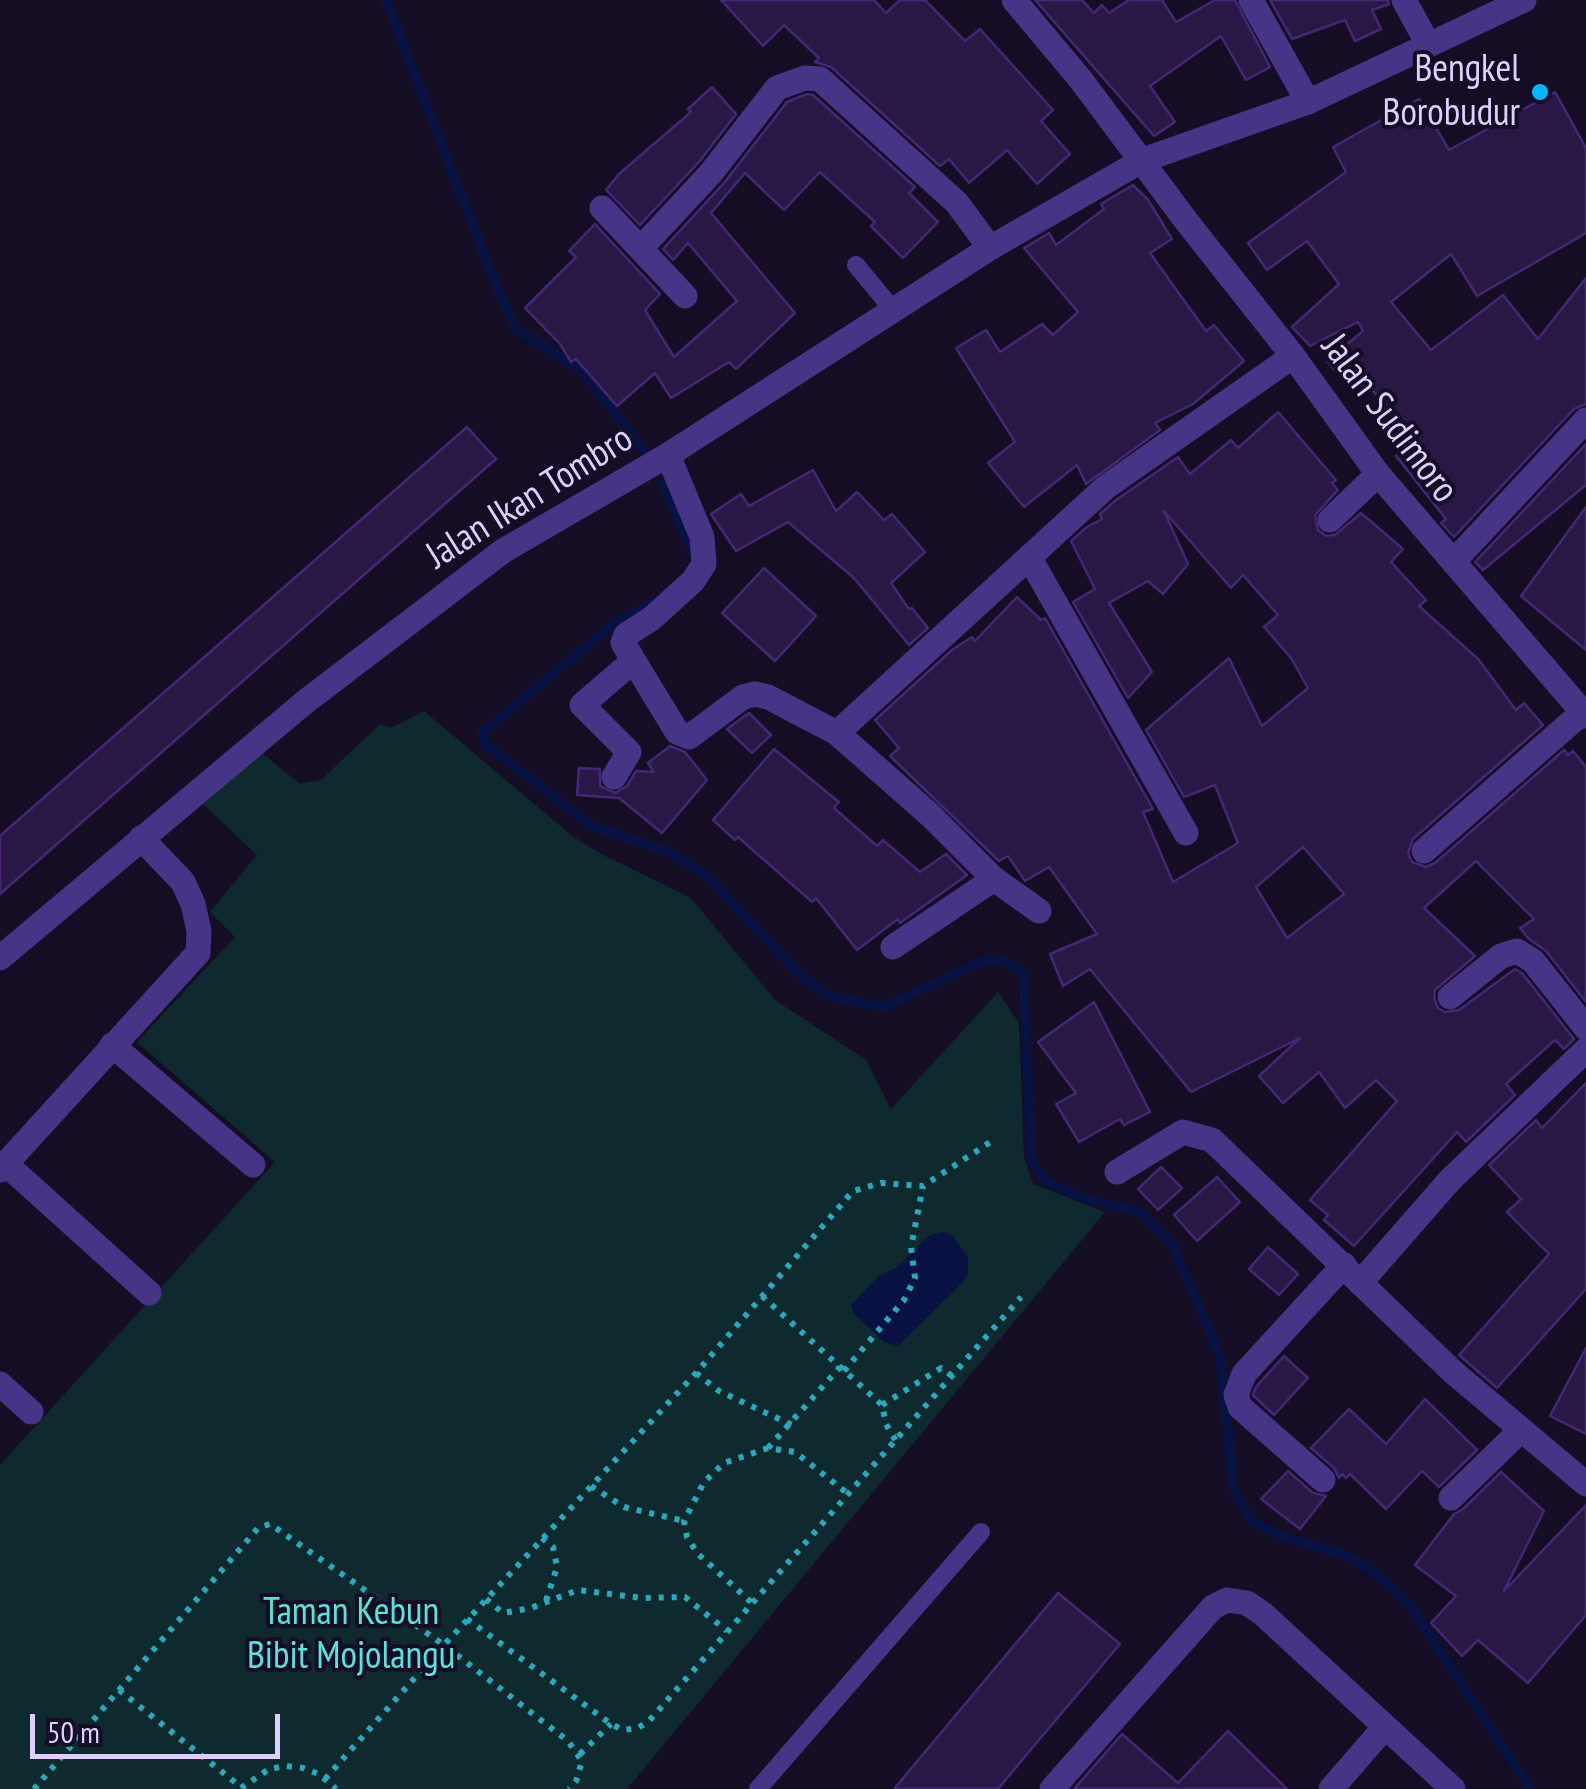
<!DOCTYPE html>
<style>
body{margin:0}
#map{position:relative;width:1586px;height:1789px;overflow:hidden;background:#150d24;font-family:"PT Sans Narrow",sans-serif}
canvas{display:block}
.scale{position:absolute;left:30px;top:1714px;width:250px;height:45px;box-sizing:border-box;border:5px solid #ddd0ff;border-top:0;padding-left:12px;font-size:30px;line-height:35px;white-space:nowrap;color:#ddd0ff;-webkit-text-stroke:8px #150d24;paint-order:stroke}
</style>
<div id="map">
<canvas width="1586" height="1789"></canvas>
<div class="scale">50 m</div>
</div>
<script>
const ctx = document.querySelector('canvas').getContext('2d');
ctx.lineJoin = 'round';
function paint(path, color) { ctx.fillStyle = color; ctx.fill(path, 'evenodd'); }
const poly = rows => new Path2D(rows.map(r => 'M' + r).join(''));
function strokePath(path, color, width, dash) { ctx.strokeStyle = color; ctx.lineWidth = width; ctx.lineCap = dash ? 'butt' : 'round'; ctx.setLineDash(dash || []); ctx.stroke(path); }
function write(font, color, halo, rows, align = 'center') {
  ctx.font = font + ' "PT Sans Narrow",sans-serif'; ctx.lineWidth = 8; ctx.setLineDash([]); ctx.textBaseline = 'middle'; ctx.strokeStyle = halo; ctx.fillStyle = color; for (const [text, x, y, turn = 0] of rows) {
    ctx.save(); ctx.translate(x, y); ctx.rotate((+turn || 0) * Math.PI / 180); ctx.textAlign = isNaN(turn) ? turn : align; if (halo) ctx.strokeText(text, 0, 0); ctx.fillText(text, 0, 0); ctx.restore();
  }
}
paint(poly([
 [424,711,571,835,599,853,691,898,775,1000,866,1060,891,1109,998,992,1019,1023,1024,1157,1033,1184,1105,1212,627,1789,0,1789,0,1465,275,1162,137,1042,235,937,210,912,257,855,203,804,262,753,300,784,321,780,380,724,391,728]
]), '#0f2a2f');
paint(poly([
 [943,1232,953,1236,968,1257,968,1274,963,1282,898,1346,884,1342,853,1313,851,1305,879,1276,896,1268,928,1236]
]), '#071243');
strokePath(poly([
 [386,0,501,298,517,330,582,371,649,457],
 [663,485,693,552],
 [655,602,616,622,483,732,484,743,592,826,669,852,707,876,804,979,832,997,885,1007,988,958,1007,962,1024,975,1031,1159,1046,1182,1087,1199,1140,1212,1173,1245,1220,1356,1234,1491,1253,1522,1279,1535,1348,1556,1378,1575,1411,1606,1530,1789]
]), '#071243', 10);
const building = poly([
 [721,0,874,0,886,13,900,0,925,0,965,41,980,29,1053,110,1041,121,1070,154,1037,184,1007,150,969,183,949,159,940,166,831,67,815,62,819,58,784,25,763,46,721,0],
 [1035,0,1082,0,1094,13,1102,5,1109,13,1129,0,1162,0,1176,22,1215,0,1235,0,1270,67,1246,80,1221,36,1150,86,1175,122,1154,136,1035,0],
 [1270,0,1388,0,1389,4,1372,10,1381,29,1355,41,1345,20,1292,39,1270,0],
 [712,87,736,114,699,162,640,225,606,190,619,174,691,112,688,109,712,87],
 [1555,92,1586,148,1586,233,1477,296,1451,254,1391,302,1431,350,1503,295,1538,339,1586,278,1586,404,1574,409,1454,537,1441,523,1446,519,1396,456,1414,442,1369,386,1357,396,1327,361,1363,331,1358,322,1310,346,1292,327,1339,284,1307,241,1267,270,1248,243,1346,172,1333,147,1419,99,1449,150,1555,92],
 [807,94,813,95,915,187,909,193,938,222,903,258,871,226,875,222,820,172,784,210,745,173,711,213,795,313,736,369,729,362,671,398,655,373,617,406,576,359,571,362,560,344,525,308,576,257,569,251,595,224,660,294,645,310,674,357,737,301,688,243,673,260,663,249,724,183,787,102,807,94],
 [1133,185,1148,200,1172,239,1150,253,1206,331,1214,325,1244,361,1193,404,1155,423,1160,430,1086,484,1077,465,1024,507,988,463,1015,442,956,348,986,330,1000,352,1042,324,1053,335,1078,312,1024,248,1049,233,1056,245,1104,209,1101,204,1133,185],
 [1278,412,1336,480,1332,483,1338,490,1315,515,1318,530,1326,536,1335,535,1361,513,1374,524,1403,549,1391,562,1426,600,1419,606,1478,659,1516,710,1524,703,1543,725,1413,839,1408,853,1412,862,1426,867,1435,863,1564,750,1568,755,1573,751,1586,767,1586,1002,1546,951,1529,939,1520,928,1534,919,1476,861,1424,908,1475,956,1435,990,1434,998,1438,1008,1445,1012,1459,1010,1515,969,1522,973,1574,1039,1564,1049,1555,1040,1506,1084,1515,1095,1466,1142,1457,1132,1354,1246,1324,1220,1328,1215,1310,1200,1397,1101,1376,1080,1345,1108,1319,1072,1283,1103,1259,1076,1300,1038,1191,1092,1090,969,1063,986,1050,954,1097,934,1049,867,1025,881,1008,856,999,861,890,756,899,748,875,720,952,650,972,637,975,641,1017,597,1041,620,1045,618,1153,809,1143,812,1173,882,1238,843,1215,785,1184,797,1146,730,1229,658,1262,726,1308,688,1291,658,1264,627,1278,615,1243,575,1231,588,1164,511,1188,564,1163,594,1148,581,1109,603,1152,672,1128,698,1073,602,1095,589,1071,541,1087,527,1102,519,1100,514,1116,500,1178,457,1190,474,1231,440,1238,448,1278,412],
 [1303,847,1344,894,1287,938,1256,887,1303,847],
 [467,427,496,459,0,894,0,836,467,427],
 [1586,444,1586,485,1483,570,1475,562,1586,444],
 [813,470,836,511,857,492,884,520,892,514,925,552,891,583,909,609,912,608,928,628,909,645,854,578,788,522,736,551,711,514,741,494,749,506,813,470],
 [1586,507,1586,650,1521,596,1586,507],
 [764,568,816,616,775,661,722,613,764,568],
 [749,713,771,735,752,753,727,729,749,713],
 [670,746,685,752,707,780,662,833,619,798,577,795,579,768,600,769,600,786,615,793,627,786,636,771,654,772,648,763,670,746],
 [774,749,839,802,834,808,877,846,883,840,920,872,946,854,967,875,900,923,898,919,857,950,816,898,812,902,738,837,735,840,713,820,774,749],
 [1094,1002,1150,1112,1124,1125,1120,1119,1079,1142,1056,1104,1076,1093,1038,1042,1094,1002],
 [1586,1083,1586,1289,1497,1388,1459,1355,1549,1254,1507,1212,1521,1199,1489,1165,1536,1120,1542,1128,1586,1083],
 [1161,1167,1182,1188,1158,1210,1138,1189,1161,1167],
 [1217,1177,1240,1202,1197,1241,1174,1215,1217,1177],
 [1268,1247,1298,1274,1279,1295,1249,1269,1268,1247],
 [1586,1348,1586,1434,1550,1416,1586,1348],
 [1284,1356,1308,1378,1274,1415,1253,1395,1256,1387,1284,1356],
 [1425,1399,1477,1450,1439,1487,1422,1471,1386,1509,1350,1474,1346,1478,1342,1474,1339,1478,1334,1468,1311,1448,1349,1409,1386,1444,1425,1399],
 [1288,1471,1313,1493,1326,1496,1300,1529,1261,1499,1288,1471],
 [1501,1472,1544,1511,1504,1591,1586,1505,1586,1615,1528,1683,1478,1640,1462,1656,1431,1623,1456,1596,1415,1565,1454,1514,1462,1510,1501,1472],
 [1058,1593,1120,1644,1028,1753,998,1789,894,1789,1058,1593],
 [1228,1731,1287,1789,1074,1789,1122,1734,1178,1783,1228,1731]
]);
paint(building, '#291846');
strokePath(building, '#442874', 2.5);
strokePath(poly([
 [762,1296,882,1405,886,1424,896,1441],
 [844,1371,904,1300,915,1278,911,1247,923,1186],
 [696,1373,719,1391,792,1425],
 [882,1405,941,1368,952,1376],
 [768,1448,840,1367],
 [591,1486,624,1507,684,1521],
 [542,1538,553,1547,557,1567,546,1601],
 [486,1599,503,1613,531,1608,578,1590,642,1598,685,1597,727,1631],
 [751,1602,698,1554,687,1537,684,1521,704,1482,724,1463,768,1448,795,1452,847,1493],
 [467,1619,611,1724,623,1730,638,1728,649,1721,1021,1297],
 [119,1690,241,1787],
 [580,1754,611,1724],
 [325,1779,444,1645,696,1373,853,1191,881,1183,923,1186,992,1141],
 [241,1788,269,1769,286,1766,303,1768,319,1774,336,1789],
 [34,1789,258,1528,270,1524,444,1645,568,1741,582,1761,576,1781,569,1789]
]), '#27abbc', 6, [5, 8]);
strokePath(poly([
 [856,265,894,311],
 [758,1789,981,1532]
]), '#463586', 18);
strokePath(poly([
 [1014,0,1081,80,1187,222,1293,356,1378,474,1586,716],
 [1251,0,1308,102],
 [1404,0,1428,44],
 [602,208,685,296],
 [642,247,711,173,777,88,805,78,820,79,957,203,990,248],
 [668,455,702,537,704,564,693,581,651,619,626,635,623,643,677,732,689,737,743,697,755,694,768,697,837,733,930,815,994,879,1039,911],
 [1330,520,1378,474],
 [1029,557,1186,833],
 [1454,561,1586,420],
 [837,733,1106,487,1293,356],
 [614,777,629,752,582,705,632,662],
 [1424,851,1583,712],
 [893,947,994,879],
 [1450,997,1501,956,1517,951,1533,961,1586,1028],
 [112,1045,253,1165],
 [6,1164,149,1293],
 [0,1170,198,953,199,931,193,904,183,882,141,838],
 [1117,1172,1183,1132,1212,1140,1453,1372,1586,1484],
 [1360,1283,1450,1180,1586,1050],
 [0,1384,31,1412],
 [1323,1480,1240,1407,1236,1395,1244,1374,1344,1265],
 [1451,1498,1520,1431],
 [1052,1789,1213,1607,1227,1600,1247,1603,1263,1614,1453,1789],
 [1331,1789,1385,1727]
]), '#463586', 25);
strokePath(poly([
 [0,958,305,702,503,551,668,455,990,248,1143,160,1308,102,1524,0]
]), '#463586', 25);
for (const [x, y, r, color] of [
 [1540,92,10,"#00b7fb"]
]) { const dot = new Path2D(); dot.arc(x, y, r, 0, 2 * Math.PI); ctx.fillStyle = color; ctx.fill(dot); strokePath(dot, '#150d24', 4); }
write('38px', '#ddd0ff', '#150d24', [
 ["Bengkel",1520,70],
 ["Borobudur",1520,114]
], 'right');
write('38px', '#ddd0ff', '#150d24', [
 ["Jalan Sudimoro",1389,419,53],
 ["Jalan Ikan Tombro",530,498,-32]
]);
write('38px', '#55e6db', '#150d24', [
 ["Taman Kebun",351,1613],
 ["Bibit Mojolangu",351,1657]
]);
</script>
